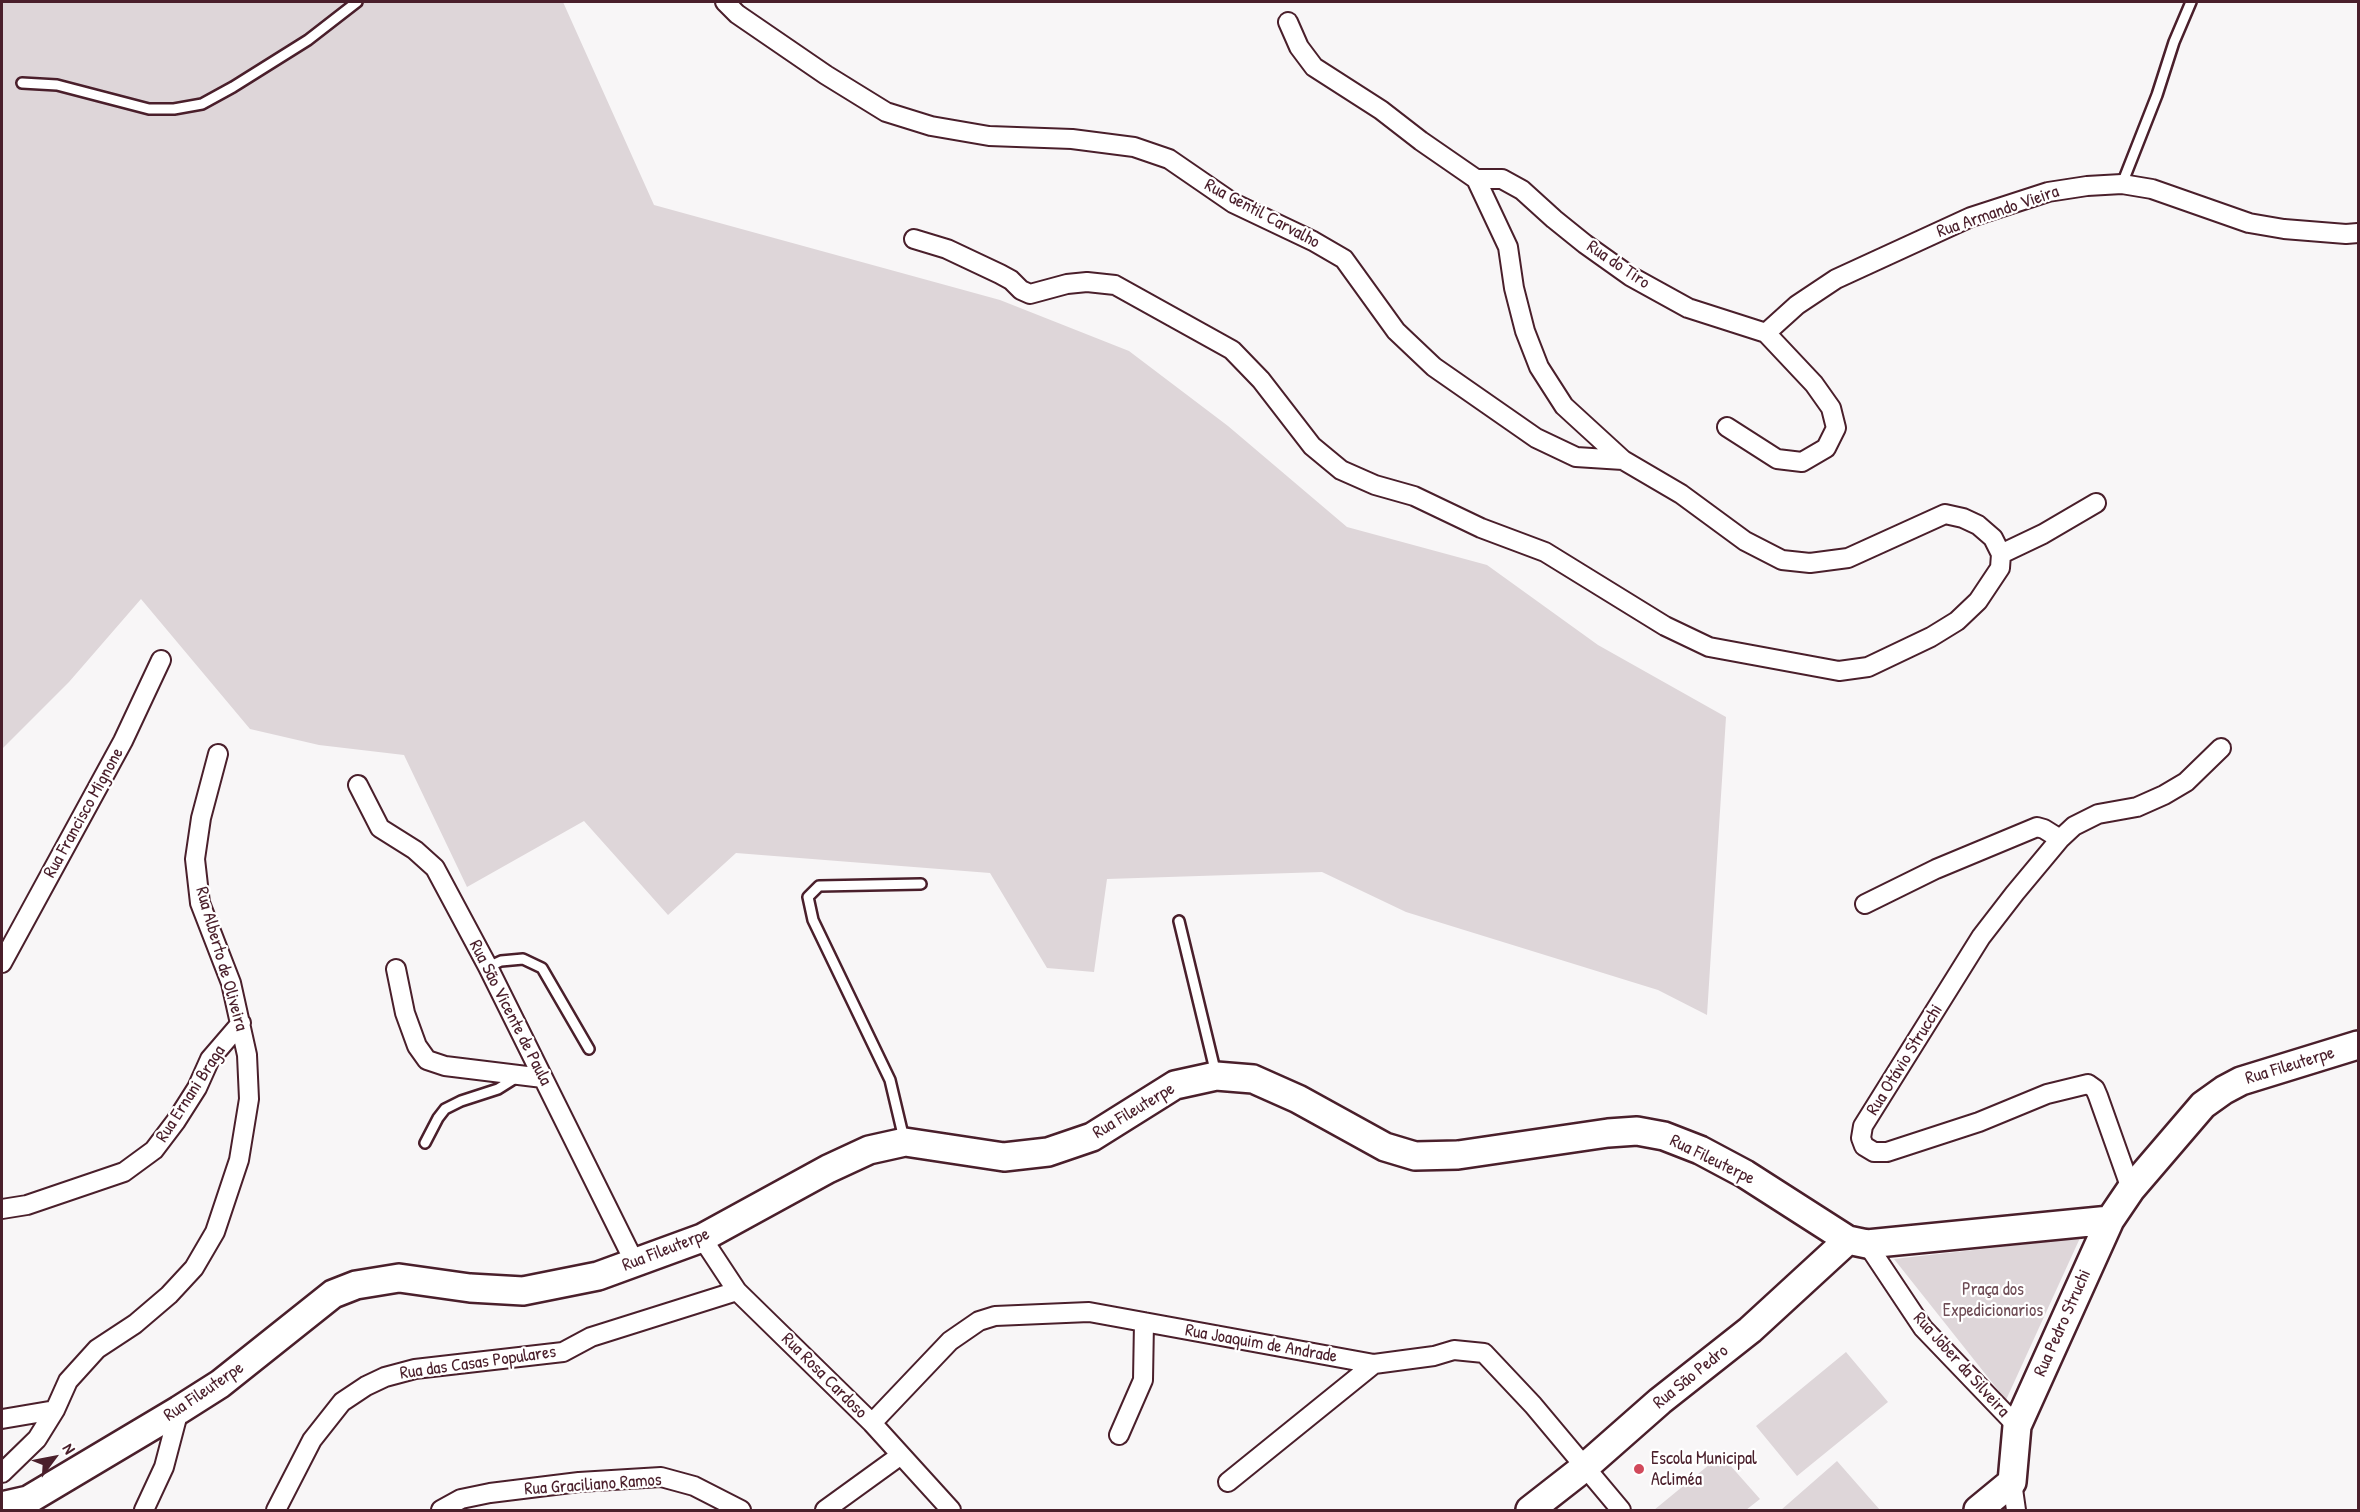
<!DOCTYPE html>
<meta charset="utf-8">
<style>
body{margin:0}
#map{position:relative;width:2360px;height:1512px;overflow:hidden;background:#f8f6f7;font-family:"Patrick Hand",sans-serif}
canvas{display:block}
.frame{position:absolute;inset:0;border:3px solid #4a1f2b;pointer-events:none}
.north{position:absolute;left:24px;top:1428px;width:60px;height:60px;-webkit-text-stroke:4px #fff;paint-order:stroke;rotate:58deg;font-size:16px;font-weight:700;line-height:24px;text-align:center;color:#4a1f2b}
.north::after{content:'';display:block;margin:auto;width:21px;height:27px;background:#4a1f2b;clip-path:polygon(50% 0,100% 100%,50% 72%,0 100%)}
</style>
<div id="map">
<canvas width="2360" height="1512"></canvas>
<div class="frame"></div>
<div class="north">N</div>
</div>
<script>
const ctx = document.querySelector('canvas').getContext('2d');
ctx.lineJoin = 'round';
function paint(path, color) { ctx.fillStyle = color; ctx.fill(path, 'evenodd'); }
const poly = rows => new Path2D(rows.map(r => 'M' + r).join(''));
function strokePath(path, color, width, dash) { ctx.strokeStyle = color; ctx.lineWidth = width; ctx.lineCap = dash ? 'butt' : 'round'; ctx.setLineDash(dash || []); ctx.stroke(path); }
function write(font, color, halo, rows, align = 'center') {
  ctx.font = font + ' "Patrick Hand",sans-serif'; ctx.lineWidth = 4.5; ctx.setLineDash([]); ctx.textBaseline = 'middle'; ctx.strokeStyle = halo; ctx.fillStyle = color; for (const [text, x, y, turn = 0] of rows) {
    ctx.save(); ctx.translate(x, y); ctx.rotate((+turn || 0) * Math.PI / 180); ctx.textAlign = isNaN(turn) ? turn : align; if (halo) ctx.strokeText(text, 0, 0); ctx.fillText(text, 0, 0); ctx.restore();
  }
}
paint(poly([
 [2,2,563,2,654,205,1000,300,1129,351,1228,426,1347,527,1487,565,1598,645,1726,717,1707,1015,1658,990,1406,912,1322,872,1107,879,1094,972,1047,968,990,873,736,853,668,915,584,821,467,887,404,755,319,745,250,729,141,599,69,682,2,749],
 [2080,1238,2006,1400,1894,1259],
 [1846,1352,1888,1402,1797,1476,1756,1426],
 [1721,1455,1760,1499,1746,1510,1654,1510],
 [1837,1461,1880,1510,1781,1510]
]), '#ded6d9');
const lane = poly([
 [22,83,57,85,149,109,174,109,202,104,233,87,308,40,357,2],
 [2122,184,2157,95,2174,42,2191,2],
 [1179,921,1216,1074],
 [488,967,501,961,523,959,542,968,589,1049],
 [904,1139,890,1080,813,920,808,897,819,886,921,884],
 [425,1143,438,1118,445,1109,461,1101,498,1089,517,1077]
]);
const street = poly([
 [725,2,737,14,826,75,886,112,931,126,989,136,1072,139,1134,147,1169,159,1233,203,1313,241,1344,259,1396,331,1434,367,1536,438,1576,457,1623,460],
 [1288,22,1299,47,1314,67,1381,110,1421,141,1476,179,1502,179,1522,190,1554,219,1585,244,1630,276,1688,308,1766,333,1814,384,1831,408,1836,428,1826,448,1802,462,1777,459,1727,427],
 [914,239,947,249,1000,274,1011,280,1021,290,1030,294,1067,284,1087,282,1115,285,1232,350,1261,380,1312,446,1341,470,1375,485,1414,496,1481,528,1545,552,1665,626,1709,647,1839,671,1868,667,1931,637,1957,621,1978,601,2000,568,2001,554,1993,538,1978,525,1963,518,1945,514,1848,558,1810,563,1782,560,1745,541,1681,494,1623,460,1564,406,1539,367,1525,331,1514,288,1508,247,1476,179],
 [1766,333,1797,305,1836,279,1971,217,2048,192,2087,186,2122,184,2152,189,2249,223,2284,229,2346,234,2358,233],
 [2001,554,2043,534,2096,503],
 [358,785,380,828,415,850,435,868,488,967,635,1263],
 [1865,904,1936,869,2037,827,2044,829,2060,839],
 [2,963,123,741,161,660],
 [396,969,405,1013,417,1046,427,1060,445,1066,543,1078],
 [2131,1189,2098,1096,2095,1089,2088,1084,2047,1094,1979,1122,1887,1152,1874,1152,1864,1146,1861,1138,1863,1126,1981,937,2015,893,2060,839,2074,826,2098,814,2137,807,2164,795,2186,782,2221,748],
 [2,1209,27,1205,124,1172,154,1150,176,1121,197,1088,210,1059,241,1023],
 [702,1238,737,1291,872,1423,951,1510],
 [1867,1244,1923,1328,2017,1426],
 [2,1419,55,1410],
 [872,1423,950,1341,979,1321,995,1316,1089,1312,1374,1364,1434,1356,1454,1350,1484,1353,1533,1405,1621,1510],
 [1119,1435,1143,1380,1144,1322],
 [2,1473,37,1439,55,1410,68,1381,97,1349,135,1324,169,1295,194,1268,215,1232,239,1160,249,1099,247,1055,231,983,200,903,195,859,201,818,218,754],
 [1228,1482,1374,1364],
 [2012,1482,2016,1510],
 [144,1510,164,1467,179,1410],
 [276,1510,312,1440,342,1402,366,1386,385,1377,415,1369,563,1352,591,1337,737,1291],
 [441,1510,461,1499,490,1493,579,1482,661,1477,694,1486,741,1510],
 [825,1510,901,1455]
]);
const secondary = poly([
 [2,1506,28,1500,179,1410,220,1384,333,1294,356,1285,399,1278,470,1288,523,1291,598,1276,702,1238,828,1169,869,1150,905,1142,1004,1157,1048,1152,1092,1137,1175,1085,1216,1076,1253,1079,1298,1099,1385,1147,1415,1156,1458,1155,1608,1133,1637,1131,1664,1136,1700,1150,1745,1174,1848,1240,1867,1244,2110,1220,2131,1189,2203,1105,2224,1090,2241,1081,2358,1045],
 [1530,1510,1585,1467,1660,1401,1750,1330,1848,1240],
 [1978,1510,2012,1482,2017,1426,2110,1220]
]);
strokePath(lane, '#4a1f2b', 14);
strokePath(street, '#4a1f2b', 22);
strokePath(secondary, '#4a1f2b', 32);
strokePath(lane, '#fff', 9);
strokePath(street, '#fff', 18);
strokePath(secondary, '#fff', 27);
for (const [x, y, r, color] of [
 [1639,1469,6,"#d1495b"]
]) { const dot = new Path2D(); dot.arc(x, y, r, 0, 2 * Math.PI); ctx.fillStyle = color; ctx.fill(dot); strokePath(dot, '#fff', 2); }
write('18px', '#4a1f2b', '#fff', [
 ["Rua Armando Vieira",1998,212,-19],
 ["Rua Gentil Carvalho",1262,214,28],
 ["Rua do Tiro",1618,265,34],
 ["Rua Francisco Mignone",84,813,-61],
 ["Rua Alberto de Oliveira",221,959,74],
 ["Rua São Vicente de Paula",510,1013,63],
 ["Rua Otávio Strucchi",1905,1060,-58],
 ["Rua Fileuterpe",2290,1066,-17],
 ["Rua Ernani Braga",191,1094,-57],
 ["Rua Fileuterpe",1134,1111,-31],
 ["Rua Fileuterpe",1712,1160,26],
 ["Rua Fileuterpe",666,1250,-21],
 ["Rua Pedro Struchi",2063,1323,-66],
 ["Rua Joaquim de Andrade",1261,1344,10],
 ["Rua das Casas Populares",478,1363,-8],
 ["Rua Jober da Silveira",1961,1365,48],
 ["Rua Rosa Cardoso",824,1376,45],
 ["Rua São Pedro",1691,1377,-39],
 ["Rua Fileuterpe",204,1392,-34],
 ["Rua Graciliano Ramos",593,1485,-4]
]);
write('18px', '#6f4d56', '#fff', [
 ["Praça dos",1993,1290],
 ["Expedicionarios",1993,1311]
]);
write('18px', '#4a1f2b', '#fff', [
 ["Escola Municipal",1651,1459],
 ["Acliméa",1651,1480]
], 'left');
</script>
